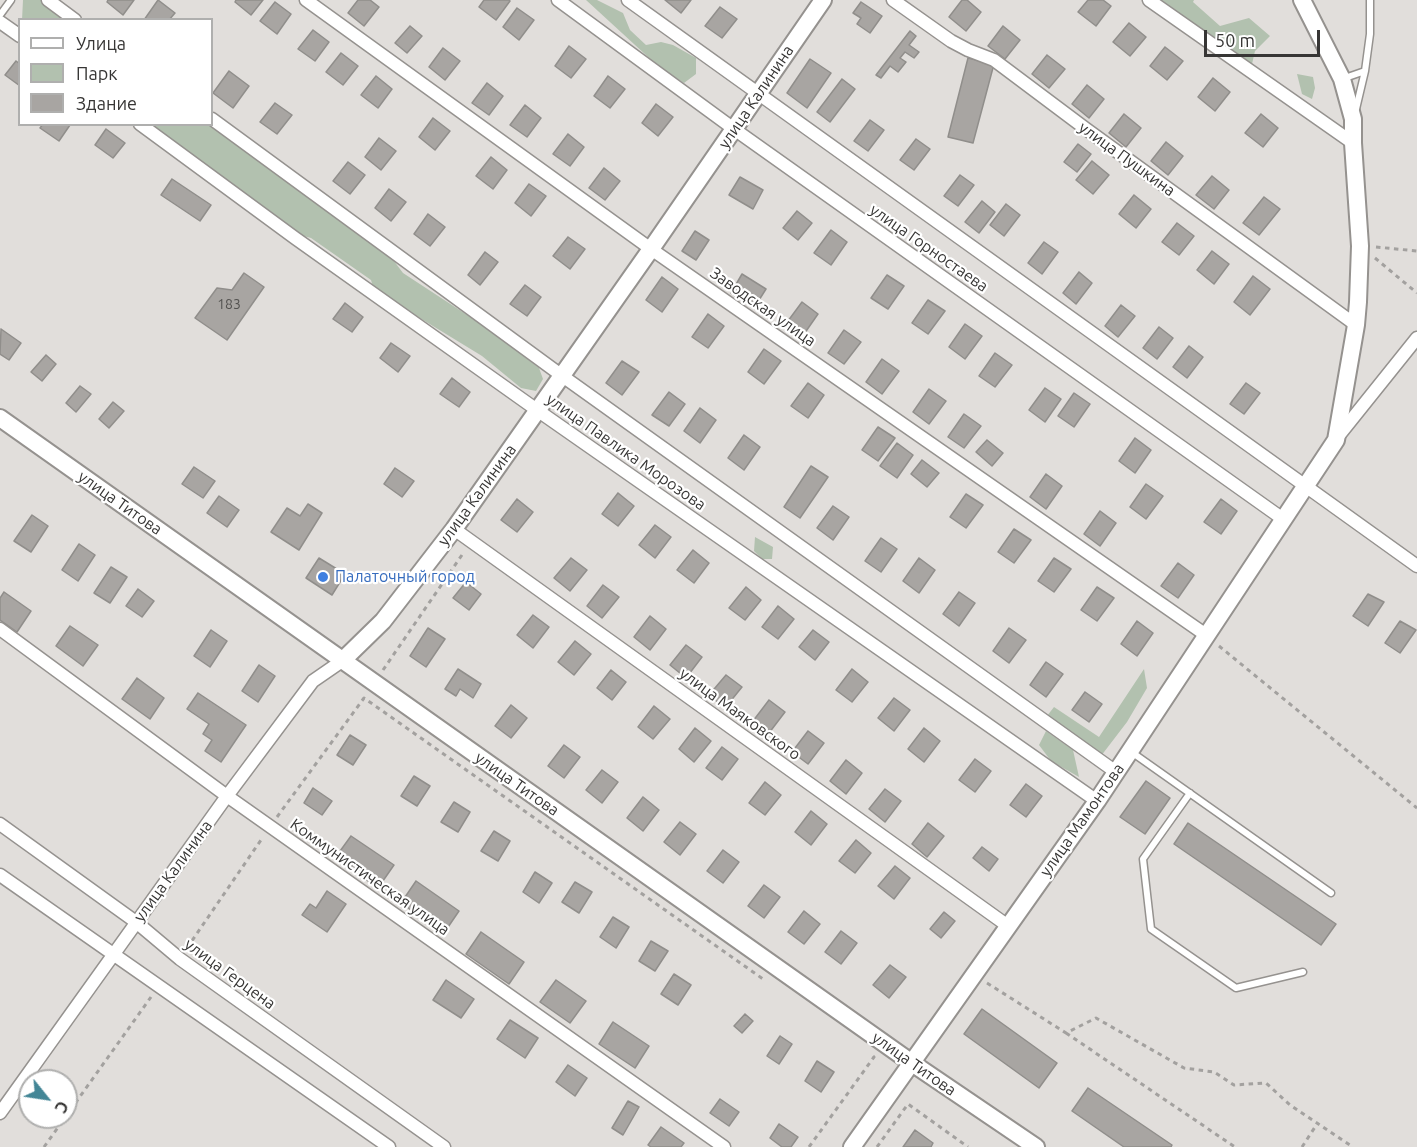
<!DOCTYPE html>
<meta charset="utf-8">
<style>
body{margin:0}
#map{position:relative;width:1417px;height:1147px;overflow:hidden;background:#e1dedb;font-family:Ubuntu,sans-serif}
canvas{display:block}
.legend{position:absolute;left:18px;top:18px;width:195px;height:108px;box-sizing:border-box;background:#fff;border:2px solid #afafae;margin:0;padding:8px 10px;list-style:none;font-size:18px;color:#373635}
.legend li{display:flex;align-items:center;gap:12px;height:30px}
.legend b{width:30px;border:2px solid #afafae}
.north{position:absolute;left:18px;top:1069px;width:60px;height:60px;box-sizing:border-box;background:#fff;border:2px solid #afafae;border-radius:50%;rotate:120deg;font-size:16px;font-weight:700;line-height:24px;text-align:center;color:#373635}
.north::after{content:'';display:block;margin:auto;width:21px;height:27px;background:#438696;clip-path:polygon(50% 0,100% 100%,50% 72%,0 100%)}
.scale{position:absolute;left:1204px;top:30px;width:116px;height:27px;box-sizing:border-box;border:3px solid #373635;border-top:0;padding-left:8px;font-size:18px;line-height:21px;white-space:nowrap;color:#373635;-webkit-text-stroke:4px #fff;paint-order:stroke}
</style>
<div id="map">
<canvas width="1417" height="1147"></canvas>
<ul class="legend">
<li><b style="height:8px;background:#fff"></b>Улица</li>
<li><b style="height:16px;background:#b2c1af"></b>Парк</li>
<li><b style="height:16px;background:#a8a5a2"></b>Здание</li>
</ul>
<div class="north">С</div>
<div class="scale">50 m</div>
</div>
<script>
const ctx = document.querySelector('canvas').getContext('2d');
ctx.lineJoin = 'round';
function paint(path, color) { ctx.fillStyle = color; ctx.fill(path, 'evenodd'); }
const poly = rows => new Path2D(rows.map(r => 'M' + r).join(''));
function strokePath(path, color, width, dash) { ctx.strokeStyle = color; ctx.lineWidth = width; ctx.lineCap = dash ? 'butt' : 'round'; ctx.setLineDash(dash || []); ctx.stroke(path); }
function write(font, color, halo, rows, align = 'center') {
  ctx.font = font + ' Ubuntu,sans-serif'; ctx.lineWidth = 4.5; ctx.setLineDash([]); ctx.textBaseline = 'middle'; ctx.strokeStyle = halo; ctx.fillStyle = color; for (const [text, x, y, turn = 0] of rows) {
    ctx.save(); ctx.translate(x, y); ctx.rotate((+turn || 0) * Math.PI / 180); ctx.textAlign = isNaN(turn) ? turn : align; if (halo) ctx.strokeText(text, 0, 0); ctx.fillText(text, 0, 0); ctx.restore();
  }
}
paint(poly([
 [23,0,46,0,72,20,22,20],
 [586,0,597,0,623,13,630,30,646,45,661,42,673,45,696,58,696,74,684,83,659,67],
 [1156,0,1194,0,1193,2,1220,26,1249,18,1270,36,1255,51,1252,64],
 [1297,74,1313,77,1315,88,1312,99,1302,94],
 [212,124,394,261,403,273,487,328,539,368,543,379,536,391,521,388,482,356,374,290,371,280,311,238,300,235,252,201,151,125],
 [755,537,773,547,772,559,762,559,754,551],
 [1144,669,1147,688,1127,722,1101,756,1047,716,1054,707,1099,737],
 [1046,731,1073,750,1079,777,1051,761,1039,745]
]), '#b2c1af');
const building = poly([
 [108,0,134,0,123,15,107,2,108,0],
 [158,0,175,13,169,20,144,20,158,0],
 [236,0,263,0,251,15,235,2,236,0],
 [358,0,370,0,379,7,364,26,348,13,358,0],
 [484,0,509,0,510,1,496,20,479,7,484,0],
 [665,0,691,0,681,13,665,0],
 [962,0,967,0,981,12,966,31,949,17,962,0],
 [1088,0,1103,0,1111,6,1096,26,1078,12,1088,0],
 [275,2,291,14,277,34,260,21,275,2],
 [861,2,882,16,870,33,857,24,861,18,853,13,861,2],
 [720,7,737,19,722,38,705,26,720,7],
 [517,8,534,20,519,40,503,27,517,8],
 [1129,23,1146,37,1130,56,1113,42,1129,23],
 [410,26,422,36,407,53,395,43,410,26],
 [1003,26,1020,40,1005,59,988,46,1003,26],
 [313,30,329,42,315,61,298,49,313,30],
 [910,31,916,36,909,45,919,52,914,58,905,52,900,58,906,62,898,72,890,66,881,78,876,75,910,31],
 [569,46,586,59,571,78,555,66,569,46],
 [1165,47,1183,61,1167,80,1150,66,1165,47],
 [443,48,460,61,445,80,429,67,443,48],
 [341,53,358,66,343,85,326,72,341,53],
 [1047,55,1065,69,1049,88,1032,74,1047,55],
 [968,58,994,64,973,143,948,137,968,58],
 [810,59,831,73,807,108,787,93,810,59],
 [16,61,20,64,20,86,5,75,16,61],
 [229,71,249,86,233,108,213,93,229,71],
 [376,76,392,89,378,108,361,95,376,76],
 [608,76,625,89,610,108,594,96,608,76],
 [1213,78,1230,92,1215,111,1198,97,1213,78],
 [842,79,855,89,830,122,817,112,842,79],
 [487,83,503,96,489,115,472,103,487,83],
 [1087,85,1104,99,1089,118,1072,104,1087,85],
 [275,103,292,115,277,134,260,122,275,103],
 [656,104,673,117,658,136,642,123,656,104],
 [525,105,541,118,527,137,510,125,525,105],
 [1124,114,1141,128,1126,147,1109,133,1124,114],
 [1261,114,1278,128,1263,147,1245,133,1261,114],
 [433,118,450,131,435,150,419,137,433,118],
 [870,120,884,130,868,151,854,141,870,120],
 [43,124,69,124,70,125,59,141,40,128,43,124],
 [106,129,125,143,113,158,95,145,106,129],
 [568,134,584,147,570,166,553,154,568,134],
 [379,138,396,151,381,170,365,157,379,138],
 [916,139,930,149,914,170,900,160,916,139],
 [1166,142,1183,156,1168,175,1151,161,1166,142],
 [1078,144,1091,154,1077,172,1064,162,1078,144],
 [491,157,507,170,493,189,476,176,491,157],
 [1092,161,1109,175,1093,194,1076,180,1092,161],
 [348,162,365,175,350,194,333,181,348,162],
 [604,168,620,181,605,200,589,188,604,168],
 [960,175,974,185,958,206,944,196,960,175],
 [1212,176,1229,190,1214,209,1196,195,1212,176],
 [740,177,763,190,753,209,729,195,740,177],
 [172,179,211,205,200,221,161,195,172,179],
 [529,184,546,196,531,216,515,203,529,184],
 [389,189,406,202,391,221,375,208,389,189],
 [1134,195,1151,209,1136,228,1119,214,1134,195],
 [1264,197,1280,209,1259,235,1243,223,1264,197],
 [982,201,995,212,979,233,965,222,982,201],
 [1006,204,1020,215,1004,236,990,225,1006,204],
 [797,211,812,223,798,240,783,228,797,211],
 [428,214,445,227,430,246,414,234,428,214],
 [1177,223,1194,236,1179,255,1162,242,1177,223],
 [831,230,847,242,831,265,814,253,831,230],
 [695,231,709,240,696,260,682,251,695,231],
 [568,237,585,249,570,269,553,256,568,237],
 [1044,242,1058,252,1042,274,1028,263,1044,242],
 [1212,251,1229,264,1214,284,1197,270,1212,251],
 [485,252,498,262,480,285,468,275,485,252],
 [1079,272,1092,283,1076,304,1063,293,1079,272],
 [244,273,264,287,227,340,195,318,217,288,232,290,244,273],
 [742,274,766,289,754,308,731,293,742,274],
 [887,275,904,286,888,309,871,298,887,275],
 [1253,276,1270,289,1250,315,1234,302,1253,276],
 [662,277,678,289,662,312,646,300,662,277],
 [525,285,541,297,527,316,510,304,525,285],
 [928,300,945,311,928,334,912,323,928,300],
 [802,302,818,314,802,337,785,325,802,302],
 [345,303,363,317,352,332,333,319,345,303],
 [1121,305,1135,316,1118,337,1105,326,1121,305],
 [708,314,724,326,708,348,692,337,708,314],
 [965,324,982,336,965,359,949,347,965,324],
 [1159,327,1173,338,1157,359,1143,348,1159,327],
 [1,329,21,343,9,360,0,354,1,329],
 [844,330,861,342,844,364,828,353,844,330],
 [391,343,410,356,398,372,380,358,391,343],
 [1189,346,1203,357,1187,378,1173,367,1189,346],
 [764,349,781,361,764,384,748,372,764,349],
 [995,353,1012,365,995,387,979,376,995,353],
 [46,355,56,364,42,381,31,372,46,355],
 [882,359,899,371,882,394,866,382,882,359],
 [622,361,639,372,622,395,606,383,622,361],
 [452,378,470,392,459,407,440,394,452,378],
 [808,383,824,395,808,418,791,406,808,383],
 [1246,383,1260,393,1244,414,1230,404,1246,383],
 [80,386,91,394,76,412,66,403,80,386],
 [1045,388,1061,399,1045,422,1029,410,1045,388],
 [929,389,946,401,929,424,913,412,929,389],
 [669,392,685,404,669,426,652,415,669,392],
 [1074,393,1090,404,1074,427,1058,416,1074,393],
 [113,402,124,411,109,428,99,419,113,402],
 [700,408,716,420,700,443,684,431,700,408],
 [964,414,981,426,964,448,948,437,964,414],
 [878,427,895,438,878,461,862,450,878,427],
 [744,435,760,447,744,470,728,458,744,435],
 [1135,438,1151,450,1135,473,1119,461,1135,438],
 [987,440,1003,453,992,466,976,452,987,440],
 [897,443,913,455,897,478,880,466,897,443],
 [922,460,939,473,927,487,911,474,922,460],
 [811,466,828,477,800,518,784,507,811,466],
 [194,467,215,481,203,498,182,484,194,467],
 [395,468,414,481,402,497,384,484,395,468],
 [1046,474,1062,486,1046,509,1030,497,1046,474],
 [1146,484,1163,496,1146,519,1130,507,1146,484],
 [618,493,634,506,618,526,602,514,618,493],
 [966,494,983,505,966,528,950,517,966,494],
 [219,496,239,510,227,527,207,513,219,496],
 [517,499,533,512,517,532,501,520,517,499],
 [1221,499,1237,511,1221,534,1204,522,1221,499],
 [308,504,322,513,299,550,271,532,287,508,300,516,308,504],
 [833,506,849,517,833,540,817,528,833,506],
 [1100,511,1116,523,1100,546,1084,534,1100,511],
 [32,515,48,526,31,552,14,541,32,515],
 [655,525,671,537,655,558,639,545,655,525],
 [1014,529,1031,540,1014,563,998,552,1014,529],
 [881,538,897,549,881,572,865,561,881,538],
 [79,544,95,555,78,581,62,570,79,544],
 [693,550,709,563,694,583,677,570,693,550],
 [319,558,345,574,332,595,306,578,319,558],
 [571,558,587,570,570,591,554,578,571,558],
 [919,558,935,570,919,593,903,581,919,558],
 [1054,558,1071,569,1054,592,1038,581,1054,558],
 [1178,563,1194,575,1178,598,1161,586,1178,563],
 [111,567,127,577,110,603,94,593,111,567],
 [466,582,481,594,469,610,453,598,466,582],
 [603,585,619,597,602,618,587,606,603,585],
 [746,587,761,600,745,620,729,608,746,587],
 [1097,587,1114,598,1097,621,1081,610,1097,587],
 [138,589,154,601,142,617,126,606,138,589],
 [4,592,31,611,17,632,0,620,0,598,4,592],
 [959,592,975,603,959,626,943,614,959,592],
 [1368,594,1384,602,1368,626,1353,616,1368,594],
 [778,606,794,619,778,639,762,627,778,606],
 [533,615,549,627,533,648,517,635,533,615],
 [650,616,666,629,650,650,634,637,650,616],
 [1137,621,1153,633,1137,656,1121,644,1137,621],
 [1400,621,1416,630,1400,653,1385,643,1400,621],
 [70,626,98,645,83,666,56,646,70,626],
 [428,628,445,639,426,667,410,656,428,628],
 [1009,628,1026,640,1009,663,993,651,1009,628],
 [211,630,227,641,210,667,194,656,211,630],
 [813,630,829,642,815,660,799,647,813,630],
 [575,641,591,654,574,675,558,662,575,641],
 [686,645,702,657,686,678,670,665,686,645],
 [1046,662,1063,674,1046,697,1030,685,1046,662],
 [259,665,275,676,258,702,242,691,259,665],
 [458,669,481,684,473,698,460,689,456,696,445,689,458,669],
 [852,669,868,682,852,702,836,690,852,669],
 [611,670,626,682,612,700,597,688,611,670],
 [726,675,742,687,725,708,709,695,726,675],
 [137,678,164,698,150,719,122,699,137,678],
 [1085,692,1102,704,1089,722,1072,710,1085,692],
 [198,693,246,725,221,762,205,751,212,740,203,734,209,724,187,709,198,693],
 [894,698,910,710,894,731,878,718,894,698],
 [769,700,785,712,769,733,753,721,769,700],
 [511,705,527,718,511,738,495,726,511,705],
 [654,706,670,719,653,739,638,727,654,706],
 [695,728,711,741,694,762,679,749,695,728],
 [924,728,940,741,924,762,908,749,924,728],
 [808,731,824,743,808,764,792,752,808,731],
 [350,735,366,745,353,765,337,755,350,735],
 [564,745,580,757,564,778,548,766,564,745],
 [722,747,738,759,722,780,706,768,722,747],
 [975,759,991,771,975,792,959,780,975,759],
 [846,760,862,773,846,794,830,781,846,760],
 [602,770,618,782,602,803,586,790,602,770],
 [414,776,430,786,417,806,401,796,414,776],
 [1146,781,1170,798,1145,834,1120,817,1146,781],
 [765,782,781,795,765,815,749,803,765,782],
 [1026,784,1042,796,1026,817,1010,805,1026,784],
 [313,788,332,801,322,815,304,803,313,788],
 [885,789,901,801,885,822,869,809,885,789],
 [643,797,659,810,643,831,627,818,643,797],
 [454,802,470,812,458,832,441,822,454,802],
 [811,811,827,824,811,845,795,832,811,811],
 [680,822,696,834,680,855,664,842,680,822],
 [928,823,944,836,927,857,912,844,928,823],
 [1188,823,1336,924,1321,945,1174,844,1188,823],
 [494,831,510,841,498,861,481,851,494,831],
 [351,836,394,865,378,888,335,858,351,836],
 [856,840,871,853,855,873,839,861,856,840],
 [982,847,998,859,989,871,973,858,982,847],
 [723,850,739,862,723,883,707,871,723,850],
 [895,866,910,878,894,899,878,886,895,866],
 [535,872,552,883,539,903,523,892,535,872],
 [416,881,459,911,444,933,401,903,416,881],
 [575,882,592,892,579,913,562,902,575,882],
 [764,885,780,897,764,918,748,906,764,885],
 [327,891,346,904,327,932,302,915,310,904,316,908,327,891],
 [804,911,820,924,804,944,788,932,804,911],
 [944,912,955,921,941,938,930,929,944,912],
 [613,917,629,927,616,948,600,937,613,917],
 [841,931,857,943,841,964,825,952,841,931],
 [481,932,524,962,509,984,466,954,481,932],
 [651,941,668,951,655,971,639,961,651,941],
 [890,965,906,977,889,998,873,985,890,965],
 [674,974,691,985,678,1005,661,994,674,974],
 [446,980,474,999,461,1018,433,1000,446,980],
 [556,980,586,1001,570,1023,540,1002,556,980],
 [982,1009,1057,1063,1039,1088,964,1034,982,1009],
 [745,1014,753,1021,742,1033,734,1026,745,1014],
 [510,1020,538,1038,525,1058,497,1039,510,1020],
 [613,1022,649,1046,635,1068,599,1044,613,1022],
 [780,1036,792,1044,779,1064,767,1056,780,1036],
 [817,1061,834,1072,821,1092,805,1081,817,1061],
 [568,1065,587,1078,575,1096,556,1082,568,1065],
 [1088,1088,1172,1145,1171,1147,1124,1147,1072,1111,1088,1088],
 [720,1099,739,1112,729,1126,710,1113,720,1099],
 [628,1101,639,1107,623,1135,612,1128,628,1101],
 [779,1124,798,1137,791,1147,782,1147,770,1138,779,1124],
 [661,1127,684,1143,681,1147,651,1147,648,1145,661,1127],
 [915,1130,933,1143,931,1147,903,1147,915,1130]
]);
paint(building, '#a8a5a2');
strokePath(building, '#908e8b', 1.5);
const lane = poly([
 [0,15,11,0],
 [1342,79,1365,71,1370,34,1370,0],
 [1356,109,1365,71],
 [1130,751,1331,893],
 [1190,793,1143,859,1151,929,1236,988,1303,972]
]);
const street = poly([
 [48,0,75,20],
 [306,0,651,249,1206,635],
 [558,0,734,129,1283,519],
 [628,0,1417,566],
 [893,0,951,41,968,50,994,60,1086,129,1356,325],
 [1149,0,1353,143],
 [0,22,20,36],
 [212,119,561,375,1116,772],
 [140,124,295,238,537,410,1097,801],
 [1336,439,1417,338],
 [454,529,1008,926],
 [0,629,227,796,724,1147],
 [0,824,136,922,180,959,444,1147],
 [0,875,389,1147],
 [0,1113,227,796,313,681,342,661]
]);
const secondary = poly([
 [0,418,912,1063,1036,1147],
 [342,661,383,621,454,529,651,249,823,0],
 [852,1147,1097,801,1336,440,1356,325,1358,302,1360,246,1353,143,1353,119,1342,79,1302,0]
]);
strokePath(lane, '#95928f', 9);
strokePath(street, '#95928f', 15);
strokePath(secondary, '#95928f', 20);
strokePath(poly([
 [1376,247,1417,251],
 [1375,258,1417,293],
 [1219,646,1417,808],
 [383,670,464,552],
 [277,817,364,698,763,979],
 [187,948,263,837],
 [987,983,1066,1033,1096,1018,1184,1068,1214,1072,1234,1085,1266,1083,1290,1105,1353,1147],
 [1066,1033,1235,1147],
 [44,1147,151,997],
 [809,1147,874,1057,872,1055],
 [877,1147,908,1104,968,1147],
 [1302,1147,1317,1124]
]), '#a3a19f', 3, [4.5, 4.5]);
strokePath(lane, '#fff', 6);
strokePath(street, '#fff', 12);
strokePath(secondary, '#fff', 16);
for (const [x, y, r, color] of [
 [323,577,6,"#3f7fe0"]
]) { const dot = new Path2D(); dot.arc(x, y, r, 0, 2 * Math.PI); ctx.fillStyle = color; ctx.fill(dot); strokePath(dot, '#fff', 2); }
write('14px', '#535250', null, [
 ["183",229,304]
]);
write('16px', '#373635', '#fff', [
 ["улица Калинина",756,97,-56],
 ["улица Пушкина",1127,159,36],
 ["улица Горностаева",929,248,35],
 ["Заводская улица",763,307,35],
 ["улица Павлика Морозова",626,452,35],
 ["улица Калинина",477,495,-54],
 ["улица Титова",120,503,35],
 ["улица Маяковского",740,714,36],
 ["улица Титова",517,784,35],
 ["улица Мамонтова",1082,820,-55],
 ["улица Калинина",173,871,-54],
 ["Коммунистическая улица",370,877,35],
 ["улица Герцена",230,974,36],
 ["улица Титова",914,1064,35]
]);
write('16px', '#366cbe', '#fff', [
 ["Палаточный город",335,577]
], 'left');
</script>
